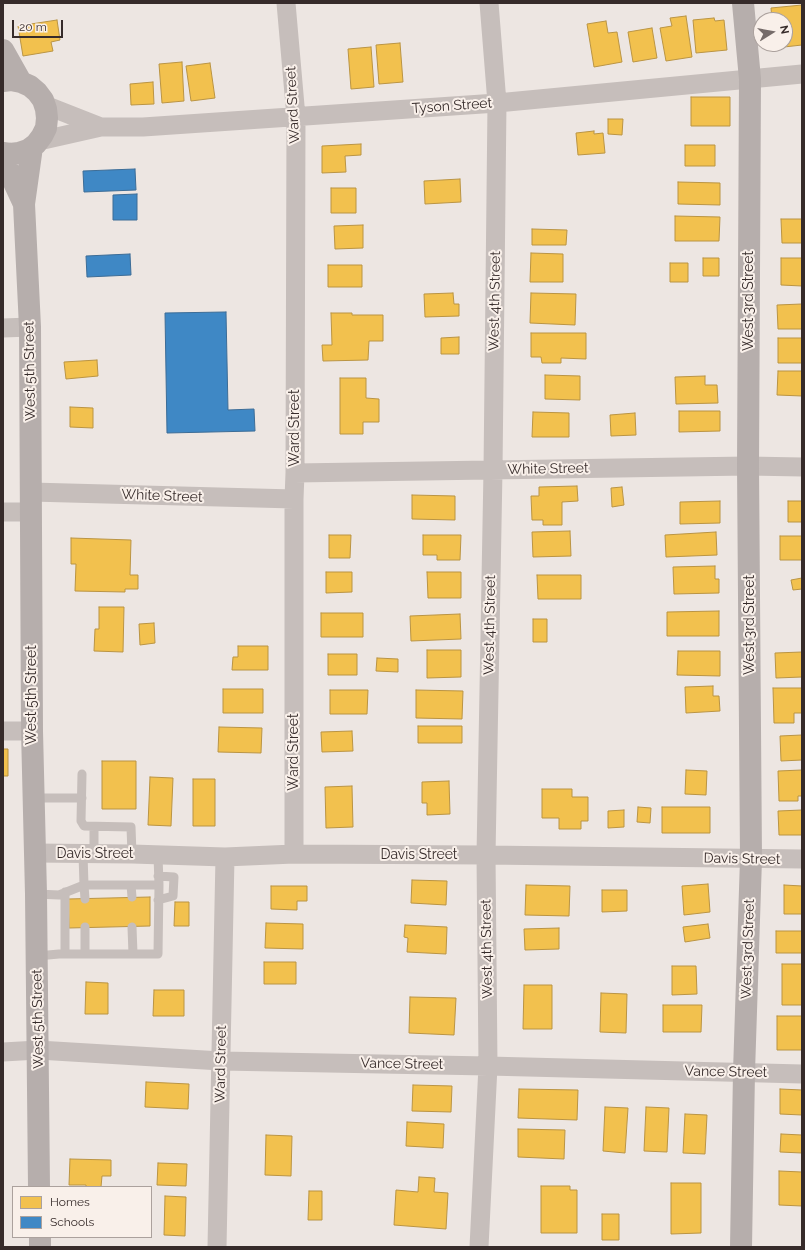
<!DOCTYPE html>
<style>
body{margin:0}
#map{position:relative;width:805px;height:1250px;overflow:hidden;background:#ede6e2;font-family:Raleway,sans-serif}
canvas{display:block}
.frame{position:absolute;inset:0;border:4px solid #362b2a;pointer-events:none}
.legend{position:absolute;left:12px;top:1186px;width:140px;height:52px;box-sizing:border-box;background:#f9f0ea;border:1px solid #aba19d;margin:0;padding:5px 7px;list-style:none;font-size:12px;color:#362b2a}
.legend li{display:flex;align-items:center;gap:8px;height:20px}
.legend b{width:20px;border:1px solid #aba19d}
.north{position:absolute;left:753px;top:12px;width:40px;height:40px;box-sizing:border-box;background:#f9f0ea;border:1px solid #aba19d;border-radius:50%;rotate:79deg;font-size:11px;font-weight:700;line-height:16px;text-align:center;color:#362b2a}
.north::after{content:'';display:block;margin:auto;width:14px;height:18px;background:#766c6a;clip-path:polygon(50% 0,100% 100%,50% 72%,0 100%)}
.scale{position:absolute;left:12px;top:20px;width:51px;height:18px;box-sizing:border-box;border:2px solid #362b2a;border-top:0;padding-left:5px;font-size:12px;line-height:14px;white-space:nowrap;color:#362b2a;-webkit-text-stroke:3px #f9f0ea;paint-order:stroke}
</style>
<div id="map">
<canvas width="805" height="1250"></canvas>
<div class="frame"></div>
<ul class="legend">
<li><b style="height:11px;background:#f2c14e"></b>Homes</li>
<li><b style="height:11px;background:#3f88c5"></b>Schools</li>
</ul>
<div class="north">N</div>
<div class="scale">20 m</div>
</div>
<script>
const ctx = document.querySelector('canvas').getContext('2d');
ctx.lineJoin = 'round';
function paint(path, color) { ctx.fillStyle = color; ctx.fill(path, 'evenodd'); }
const poly = rows => new Path2D(rows.map(r => 'M' + r).join(''));
function strokePath(path, color, width, dash) { ctx.strokeStyle = color; ctx.lineWidth = width; ctx.lineCap = dash ? 'butt' : 'round'; ctx.setLineDash(dash || []); ctx.stroke(path); }
function write(font, color, halo, rows, align = 'center') {
  ctx.font = font + ' Raleway,sans-serif'; ctx.lineWidth = 4; ctx.setLineDash([]); ctx.textBaseline = 'middle'; ctx.strokeStyle = halo; ctx.fillStyle = color; for (const [text, x, y, turn = 0] of rows) {
    ctx.save(); ctx.translate(x, y); ctx.rotate((+turn || 0) * Math.PI / 180); ctx.textAlign = isNaN(turn) ? turn : align; if (halo) ctx.strokeText(text, 0, 0); ctx.fillText(text, 0, 0); ctx.restore();
  }
}
const homes = poly([
 [802,5,802,45,775,48,775,44,785,44,785,20,772,20,771,8,802,5],
 [686,16,692,57,666,61,660,28,672,26,670,18,686,16],
 [714,18,715,21,724,20,727,50,696,53,693,20,714,18],
 [57,20,60,40,51,42,53,51,23,56,18,26,57,20],
 [606,21,608,33,617,32,622,62,594,67,587,24,606,21],
 [652,28,657,58,633,62,628,32,652,28],
 [400,43,403,82,379,84,376,45,400,43],
 [371,47,374,87,351,89,348,49,371,47],
 [182,62,184,101,162,103,159,64,182,62],
 [210,63,215,98,191,101,186,66,210,63],
 [153,82,154,104,131,105,130,84,153,82],
 [691,97,730,97,730,126,691,126,691,97],
 [608,119,623,119,622,135,608,134,608,119],
 [594,131,594,134,603,133,605,153,578,155,576,133,594,131],
 [361,144,361,155,345,156,346,172,322,173,322,146,361,144],
 [685,145,715,145,715,166,685,166,685,145],
 [460,179,461,202,425,204,424,181,460,179],
 [678,182,720,183,720,205,678,204,678,182],
 [331,188,356,188,356,213,331,213,331,188],
 [675,216,720,217,719,241,675,241,675,216],
 [781,219,802,219,802,243,782,243,781,219],
 [363,225,363,248,335,249,334,226,363,225],
 [532,229,567,230,566,245,532,245,532,229],
 [531,253,563,254,563,282,530,282,531,253],
 [703,258,719,258,719,276,703,276,703,258],
 [781,258,802,258,802,286,781,285,781,258],
 [670,263,688,263,688,282,670,282,670,263],
 [328,265,362,265,362,287,328,287,328,265],
 [453,293,454,304,459,304,459,316,425,317,424,294,453,293],
 [531,293,576,294,575,325,530,323,531,293],
 [802,304,802,329,778,329,777,305,802,304],
 [331,313,352,313,352,315,383,315,383,341,369,341,368,360,323,361,322,345,332,345,331,313],
 [531,333,586,333,586,359,561,358,561,363,542,363,541,357,531,357,531,333],
 [459,337,459,354,441,354,441,338,459,337],
 [778,338,802,338,802,363,778,363,778,338],
 [97,360,98,376,66,379,64,362,97,360],
 [778,371,802,371,802,396,777,395,778,371],
 [545,375,580,376,580,400,545,399,545,375],
 [705,376,705,385,717,385,718,403,676,404,675,377,705,376],
 [340,378,366,378,366,398,379,399,379,422,363,422,363,434,340,434,340,378],
 [70,407,93,408,93,428,70,427,70,407],
 [679,411,720,411,720,431,679,432,679,411],
 [533,412,569,413,569,437,532,437,533,412],
 [635,413,636,435,611,436,610,415,635,413],
 [577,486,578,501,562,502,562,525,543,525,543,520,532,520,531,496,539,496,539,487,577,486],
 [622,487,624,505,612,507,611,488,622,487],
 [412,495,455,496,455,520,412,519,412,495],
 [720,501,720,523,680,524,680,502,720,501],
 [788,501,802,501,802,522,788,522,788,501],
 [570,531,571,556,533,557,532,532,570,531],
 [716,532,717,555,666,557,665,535,716,532],
 [329,535,351,535,350,558,329,558,329,535],
 [423,535,461,535,460,560,437,560,437,555,423,555,423,535],
 [780,536,802,536,802,560,780,560,780,536],
 [71,538,131,540,130,575,138,575,138,589,125,589,125,592,75,591,76,564,71,564,71,538],
 [715,566,715,579,719,579,719,593,674,594,673,567,715,566],
 [326,572,352,572,352,592,326,593,326,572],
 [427,572,461,572,461,598,428,598,427,572],
 [537,575,581,575,581,599,538,599,537,575],
 [802,578,802,589,793,590,791,580,802,578],
 [99,607,124,607,123,652,94,651,95,629,99,629,99,607],
 [719,611,719,636,667,636,667,612,719,611],
 [321,613,363,613,363,637,321,637,321,613],
 [460,614,461,639,411,641,410,616,460,614],
 [533,619,547,619,547,642,533,642,533,619],
 [154,623,155,643,140,645,139,624,154,623],
 [238,646,268,646,268,670,232,670,233,657,238,657,238,646],
 [427,650,461,650,461,677,427,678,427,650],
 [678,651,720,651,720,676,677,675,678,651],
 [802,652,802,677,776,678,775,653,802,652],
 [328,654,357,654,357,675,328,675,328,654],
 [377,658,398,659,398,672,376,671,377,658],
 [713,686,713,696,719,696,720,711,686,713,685,687,713,686],
 [773,688,802,688,802,713,794,713,794,723,774,723,773,688],
 [223,689,263,689,263,713,223,713,223,689],
 [330,690,368,690,367,714,330,714,330,690],
 [416,690,463,691,462,719,416,718,416,690],
 [418,726,462,726,462,743,418,743,418,726],
 [219,727,262,728,261,753,218,752,219,727],
 [352,731,353,751,322,752,321,732,352,731],
 [802,735,802,760,781,761,780,736,802,735],
 [3,749,8,749,8,776,3,776,3,749],
 [102,761,136,761,136,809,102,809,102,761],
 [686,770,707,771,706,795,685,794,686,770],
 [802,770,802,796,798,796,798,801,779,801,778,771,802,770],
 [150,777,173,778,171,826,148,825,150,777],
 [193,779,215,779,215,826,193,826,193,779],
 [449,781,450,814,427,815,427,803,422,803,422,782,449,781],
 [352,786,353,827,326,828,325,787,352,786],
 [542,789,572,789,572,797,588,797,588,821,581,821,581,829,559,829,559,818,542,818,542,789],
 [638,807,651,808,650,823,637,822,638,807],
 [662,807,710,807,710,833,662,833,662,807],
 [624,810,624,827,608,828,608,811,624,810],
 [802,810,802,835,779,835,778,811,802,810],
 [412,880,447,881,446,905,411,903,412,880],
 [708,884,710,912,684,915,682,886,708,884],
 [526,885,570,886,569,916,525,915,526,885],
 [784,885,802,886,802,914,784,914,784,885],
 [271,886,307,886,307,901,297,901,297,910,271,909,271,886],
 [602,890,627,890,627,911,602,912,602,890],
 [150,897,150,926,69,928,68,899,150,897],
 [175,902,189,902,189,926,174,926,175,902],
 [266,923,303,924,303,949,265,948,266,923],
 [708,924,710,938,685,942,683,927,708,924],
 [405,925,447,927,446,954,407,952,408,938,404,937,405,925],
 [559,928,559,949,525,950,524,929,559,928],
 [776,931,802,931,802,953,776,953,776,931],
 [264,962,296,962,296,984,264,984,264,962],
 [782,964,802,964,802,1005,782,1005,782,964],
 [672,966,696,966,697,994,672,995,672,966],
 [86,982,108,983,108,1014,85,1014,86,982],
 [524,985,552,985,552,1029,523,1029,524,985],
 [154,990,184,990,184,1016,153,1016,154,990],
 [601,993,627,994,626,1033,600,1032,601,993],
 [410,997,456,998,454,1035,409,1033,410,997],
 [663,1005,702,1005,701,1032,663,1032,663,1005],
 [777,1016,802,1016,802,1050,777,1050,777,1016],
 [146,1082,189,1084,188,1109,145,1107,146,1082],
 [413,1085,452,1086,451,1112,412,1111,413,1085],
 [519,1089,578,1090,577,1120,518,1118,519,1089],
 [780,1089,802,1090,802,1115,780,1114,780,1089],
 [605,1107,628,1108,625,1153,603,1151,605,1107],
 [646,1107,669,1108,667,1152,644,1151,646,1107],
 [685,1114,707,1115,705,1154,683,1153,685,1114],
 [407,1122,444,1124,443,1148,406,1146,407,1122],
 [518,1129,565,1130,564,1159,518,1157,518,1129],
 [781,1134,802,1135,802,1153,780,1152,781,1134],
 [266,1135,292,1136,291,1176,265,1175,266,1135],
 [70,1159,111,1160,111,1176,102,1176,101,1187,86,1187,86,1185,69,1185,70,1159],
 [158,1163,187,1164,186,1186,157,1185,158,1163],
 [779,1171,802,1172,802,1206,779,1205,779,1171],
 [419,1177,435,1178,434,1192,448,1193,446,1229,394,1225,396,1190,418,1192,419,1177],
 [671,1183,701,1183,701,1233,671,1234,671,1183],
 [541,1186,570,1186,570,1190,577,1190,577,1233,541,1233,541,1186],
 [309,1191,322,1191,322,1220,308,1220,309,1191],
 [165,1196,186,1197,185,1236,164,1235,165,1196],
 [602,1214,619,1214,619,1240,602,1240,602,1214]
]);
paint(homes, '#f2c14e');
strokePath(homes, '#ba9443', 1);
const schools = poly([
 [135,169,136,190,84,192,83,171,135,169],
 [137,194,137,220,113,220,113,195,137,194],
 [130,254,131,275,87,277,86,256,130,254],
 [226,312,228,410,254,409,255,431,167,433,165,313,226,312]
]);
paint(schools, '#3f88c5');
strokePath(schools, '#3c6c96', 1);
strokePath(poly([
 [82,774,81,821,84,826,131,827,132,854],
 [34,798,82,798],
 [83,854,84,885,159,885,158,855],
 [94,854,94,827],
 [158,876,174,877,173,896,158,900],
 [131,885,132,897],
 [65,892,65,954],
 [36,894,59,895,84,885,85,899],
 [132,927,133,954],
 [85,954,85,927],
 [37,956,59,954,158,954,159,885]
]), '#c6bebb', 9);
strokePath(poly([
 [286,3,296,117,295,473,294,499,294,854],
 [45,105,101,127],
 [39,141,101,127,143,127,497,103,802,74],
 [3,328,30,327],
 [295,473,748,466,802,467],
 [31,492,294,499],
 [3,512,31,512],
 [3,731,32,731],
 [35,853,132,854,225,857,294,854,486,855,802,859],
 [3,1052,38,1050,221,1061,488,1066,802,1074],
 [217,1247,225,857],
 [479,1247,488,1066,486,855,493,470,497,103,489,3]
]), '#c6bebb', 19);
strokePath(poly([
 [3,50,21,82],
 [3,81,11,80,21,82,30,86,37,92,43,100,46,109,47,118,46,128,42,136,36,144,28,150,19,153,10,154,3,153],
 [32,147,24,204,30,327,32,731,36,894,39,1187],
 [3,159,24,204],
 [40,1237,40,1247],
 [741,1247,744,1072,751,859,748,466,750,79,743,3]
]), '#b6aeac', 22);
write('14px', '#362b2a', '#f9f0ea', [
 ["Ward Street",293,105,-93],
 ["Tyson Street",452,106,-4],
 ["West 4th Street",495,301,-89],
 ["West 3rd Street",749,301,-90],
 ["West 5th Street",30,371,-91],
 ["Ward Street",295,428,-90],
 ["White Street",548,469,-1],
 ["White Street",162,496,2],
 ["West 4th Street",490,625,-89],
 ["West 3rd Street",750,625,-90],
 ["West 5th Street",32,695,-90],
 ["Ward Street",294,752,-90],
 ["Davis Street",95,854],
 ["Davis Street",419,855],
 ["Davis Street",742,859,1],
 ["West 4th Street",487,949,-91],
 ["West 3rd Street",748,949,-88],
 ["West 5th Street",38,1019,-91],
 ["Ward Street",221,1064,-89],
 ["Vance Street",402,1064,1],
 ["Vance Street",726,1072,1]
]);
</script>
